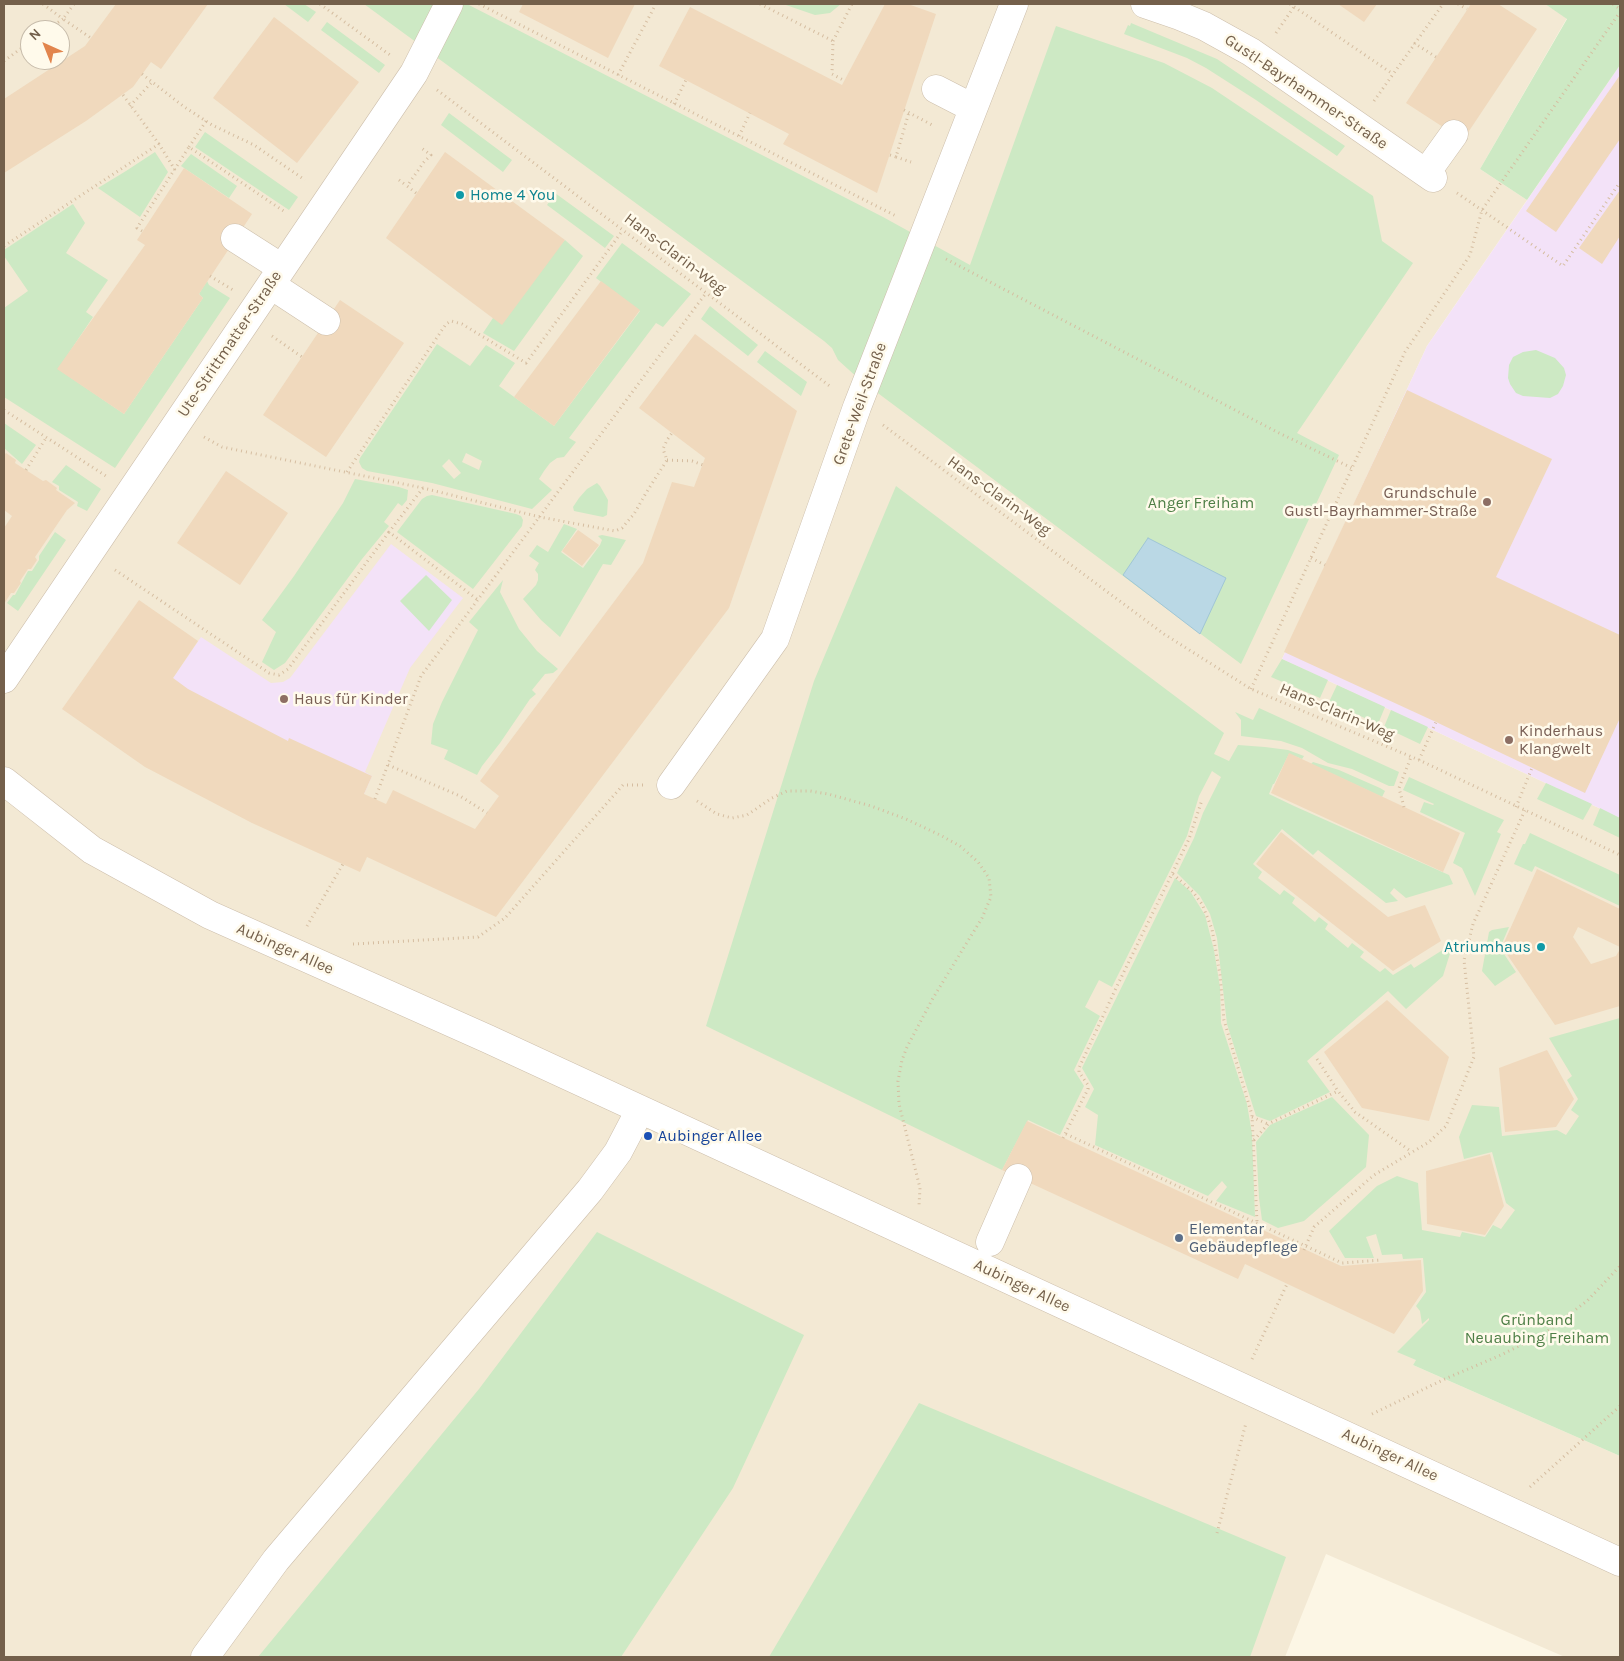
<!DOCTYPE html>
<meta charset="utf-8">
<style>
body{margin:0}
#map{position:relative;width:1624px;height:1661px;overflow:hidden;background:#fcf6e5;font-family:Karla,sans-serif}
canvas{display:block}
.frame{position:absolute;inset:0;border:5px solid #74604b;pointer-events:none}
.north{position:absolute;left:20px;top:20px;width:50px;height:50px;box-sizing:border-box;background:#fffaeb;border:1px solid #c7bcab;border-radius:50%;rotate:316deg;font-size:14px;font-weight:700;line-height:20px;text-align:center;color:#74604b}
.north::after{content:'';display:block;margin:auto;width:18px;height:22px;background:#e2854d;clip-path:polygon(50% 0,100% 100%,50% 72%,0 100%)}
</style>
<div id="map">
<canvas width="1624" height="1661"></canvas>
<div class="frame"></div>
<div class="north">N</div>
</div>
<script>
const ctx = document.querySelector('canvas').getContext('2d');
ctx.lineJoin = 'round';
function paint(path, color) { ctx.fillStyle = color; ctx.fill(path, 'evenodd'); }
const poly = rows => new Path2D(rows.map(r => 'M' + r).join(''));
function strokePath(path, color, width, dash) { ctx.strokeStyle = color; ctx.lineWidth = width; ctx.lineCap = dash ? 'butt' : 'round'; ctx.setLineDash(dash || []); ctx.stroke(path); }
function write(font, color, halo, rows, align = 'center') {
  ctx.font = font + ' Karla,sans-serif'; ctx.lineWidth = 5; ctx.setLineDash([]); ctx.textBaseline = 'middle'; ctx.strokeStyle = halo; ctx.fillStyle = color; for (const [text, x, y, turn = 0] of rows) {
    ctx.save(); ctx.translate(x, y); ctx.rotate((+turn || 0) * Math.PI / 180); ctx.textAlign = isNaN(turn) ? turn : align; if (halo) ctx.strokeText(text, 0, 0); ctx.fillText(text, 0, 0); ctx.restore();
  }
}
paint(poly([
 [4,4,1545,4,1567,18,1480,169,1527,200,1427,346,1282,659,1620,818,1620,1062,1413,1365,1620,1456,1620,1657,1565,1657,1326,1554,1285,1657,4,1657],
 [30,30,60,30,60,60,30,60]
]), '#f3e9d4');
paint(poly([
 [1620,65,1620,818,1282,659,1427,346],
 [391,544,463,598,410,668,365,772,372,776,364,794,182,706,173,678,201,637,271,683,283,682,290,678]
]), '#f3e2f8');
paint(poly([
 [284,4,304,4,316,12,308,22],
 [364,4,467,4,883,217,970,265,1056,26,1164,63,1212,88,1373,196,1382,241,1413,263,1297,433,1339,455,1241,664,859,379,838,360,832,348,824,341],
 [783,4,841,4,830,13,815,15],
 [1545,4,1620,4,1620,65,1527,200,1480,169,1567,19],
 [327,22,385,65,379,73,321,30],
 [1131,23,1217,59,1345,146,1337,156,1256,100,1206,68,1187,58,1124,34,1128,25,1130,26],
 [449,113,512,160,503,172,441,125],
 [205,132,298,197,289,210,195,147],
 [155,152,168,172,140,217,98,188,126,171],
 [191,154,237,186,229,198,181,166],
 [555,193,614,236,605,248,547,205],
 [73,204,85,223,66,253,108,280,86,312,93,317,58,369,124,414,203,298,199,294,207,281,209,285,230,298,115,468,4,397,4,308,28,291,4,256,4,250],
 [565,240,583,256,514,351,483,333,493,318],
 [622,243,691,294,663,327,656,323,569,438,576,442,564,457,557,458,550,463,544,471,539,479,552,490,532,509,432,483,367,471,362,468,359,462,360,458,437,344,470,366,486,345,515,363,499,386,554,426,640,311,596,278],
 [466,453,482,461,479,470,462,462],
 [449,459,461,473,454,479,442,466],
 [710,306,758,345,748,356,701,319],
 [1536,350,1555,358,1564,368,1566,375,1563,386,1558,394,1550,398,1523,396,1516,393,1510,384,1508,378,1509,365,1513,357,1523,352],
 [765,351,807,382,801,396,757,362],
 [4,423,36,445,22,464,4,448],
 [66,465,101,489,87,511,77,506,78,502,59,490,59,486,52,482],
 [355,479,399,487,408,490,407,500,402,506,398,503,384,522,389,526,362,559,285,663,274,670,262,662,276,632,262,620,294,576,343,503],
 [597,483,600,486,608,500,607,515,603,517,574,511,573,507,579,498,587,489],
 [896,486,1224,733,1214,754,1229,761,1238,745,1265,747,1288,750,1304,756,1302,759,1289,754,1274,784,1273,784,1269,794,1294,806,1449,875,1453,884,1406,898,1394,888,1390,893,1398,901,1386,903,1318,850,1313,855,1282,829,1253,864,1262,872,1258,878,1280,895,1284,890,1295,898,1292,903,1315,922,1319,917,1328,924,1325,929,1348,948,1352,943,1364,952,1360,957,1380,972,1385,968,1393,975,1411,964,1414,968,1449,946,1452,947,1443,976,1406,1009,1388,991,1307,1061,1330,1092,1270,1121,1256,1116,1227,1024,1217,938,1210,914,1200,896,1177,873,1194,838,1203,813,1221,777,1212,771,1199,796,1187,836,1112,987,1099,980,1085,1007,1100,1016,1074,1070,1084,1086,1060,1135,1028,1120,1002,1170,706,1026,814,681],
 [432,495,516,514,521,516,523,520,522,526,473,589,397,532,422,499,427,496],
 [564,524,577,529,561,552,583,568,600,545,602,540,598,536,602,535,626,540,611,565,603,564,560,637,541,620,523,599,536,585,538,580,538,574,535,570,539,563,529,556,537,545,548,552],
 [55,532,66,540,18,611,7,603,13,595,15,595,28,571,32,571,39,560,39,556],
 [426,575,452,600,429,631,400,601],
 [503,580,500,592,519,629,537,651,558,669,553,673,545,674,532,690,536,694,530,699,500,743,482,766,477,775,444,759,448,750,431,744,433,724,442,702,478,630,469,622],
 [1282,659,1328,680,1320,698,1271,677],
 [1337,685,1385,707,1378,724,1329,702],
 [1259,708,1399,772,1394,786,1389,786,1352,769,1328,763,1302,748,1281,741,1241,736,1241,720,1235,712,1253,720],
 [1391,710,1428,727,1420,744,1384,727],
 [1313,762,1339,770,1380,788,1385,791,1382,797,1311,764],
 [1409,777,1504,820,1497,832,1501,834,1475,896,1462,868,1453,863,1465,833,1420,812,1424,802,1433,805,1434,804,1403,790],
 [1546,783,1592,804,1583,820,1537,799],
 [1600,808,1620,818,1620,838,1593,825],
 [1530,833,1620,875,1620,906,1535,866,1532,872,1514,864,1523,844,1525,844],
 [1175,878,1190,891,1205,915,1214,950,1220,987,1221,1023,1247,1104,1252,1134,1255,1217,1216,1201,1227,1187,1222,1181,1208,1196,1095,1145,1098,1115,1085,1107,1094,1089,1082,1068],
 [1509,927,1500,948,1516,972,1495,986,1482,971,1489,932,1492,930],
 [1620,1018,1620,1456,1413,1365,1416,1360,1397,1352,1429,1320,1429,1318,1422,1324,1420,1311,1416,1306,1426,1292,1423,1258,1403,1259,1402,1254,1382,1255,1376,1234,1366,1237,1374,1258,1345,1258,1329,1231,1377,1186,1397,1176,1418,1183,1422,1230,1460,1237,1462,1232,1485,1237,1493,1225,1501,1229,1515,1210,1506,1203,1492,1152,1464,1159,1459,1137,1472,1105,1499,1107,1502,1136,1557,1130,1566,1135,1579,1116,1571,1110,1578,1099,1567,1080,1572,1076,1549,1038],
 [1332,1097,1369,1135,1366,1167,1304,1221,1278,1228,1262,1220,1259,1198,1256,1142,1270,1125],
 [597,1232,804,1335,733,1488,621,1657,258,1657,479,1389],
 [919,1403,1286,1557,1250,1657,769,1657]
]), '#cde9c4');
const water = poly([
 [1148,538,1226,578,1200,634,1123,575,1148,538]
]);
paint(water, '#bad8e5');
strokePath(water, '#a0c6d6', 1);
paint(poly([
 [116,4,208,4,161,69,151,62,133,87,86,121,4,173,4,99,85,46],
 [523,4,635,4,608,58,519,12],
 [885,4,908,4,936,14,877,193,783,144,789,134,659,66,690,7,842,85],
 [1338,4,1377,4,1364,22],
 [1471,4,1498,4,1537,29,1463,140,1406,103],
 [274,17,359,82,297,163,213,98],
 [1620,75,1620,139,1556,232,1526,211],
 [445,152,565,240,502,325,386,238],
 [184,168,252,214,199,294,203,298,124,414,57,369,145,245,137,240],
 [1620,190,1620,236,1602,264,1579,248],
 [601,281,640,310,554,426,514,397],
 [340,300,404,343,326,457,263,415],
 [695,334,797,411,729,608,496,917,367,857,360,872,252,823,145,767,62,709,139,600,198,641,173,678,188,689,288,741,289,738,372,776,364,794,386,804,393,790,475,829,499,796,480,781,643,563,672,482,694,487,705,458,639,408],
 [1407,390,1552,459,1496,577,1620,635,1620,718,1585,793,1436,722,1284,652],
 [6,453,16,460,15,463,43,481,46,480,57,488,56,490,75,503,67,510,35,557,37,560,31,569,28,569,20,581,21,583,14,593,11,593,4,604,4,528,12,516,4,510,4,455],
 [226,471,288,513,240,585,177,543],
 [578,530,599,545,582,566,562,551],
 [1289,753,1460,833,1443,872,1271,793],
 [1281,832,1388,917,1425,905,1441,941,1393,971,1256,864],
 [1537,869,1620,909,1620,947,1578,927,1573,937,1591,964,1616,956,1620,949,1620,1006,1555,1025,1502,947],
 [1387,1000,1449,1057,1429,1121,1362,1108,1324,1052],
 [1547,1050,1574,1099,1556,1127,1505,1132,1499,1068],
 [1027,1121,1341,1266,1421,1260,1423,1291,1394,1334,1245,1264,1238,1279,1002,1170],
 [1490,1154,1504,1206,1485,1235,1427,1224,1426,1171]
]), '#f0d9bd');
const minor = poly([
 [1145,4,1180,16,1204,26,1251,52,1433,178],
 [936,89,973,108],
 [1426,173,1454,134],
 [235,238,282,268],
 [271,285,326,321],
 [4,679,414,73,449,4],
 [4,781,92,850,210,915,488,1039,1620,1562],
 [671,785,775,639,857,407,1014,4],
 [990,1242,1018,1178],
 [205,1657,276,1560,590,1190,618,1152,640,1110]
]);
strokePath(minor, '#cdbfac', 29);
strokePath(poly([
 [43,4,63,19,47,30],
 [74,4,63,19,91,38],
 [320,4,390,55],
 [479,4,898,217],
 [760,4,833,41,832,74,845,81],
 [1290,4,1393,74],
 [1458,4,1467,9],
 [1613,4,1620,9],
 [1276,33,1296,4],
 [833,41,852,4],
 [1414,43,1436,57],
 [4,61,30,42],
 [142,74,183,106,212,125,254,145,305,180],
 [618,75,656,4],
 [437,90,831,387],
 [123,95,159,144],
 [1374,101,1443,4],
 [674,104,686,80],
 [130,106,152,82],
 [904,110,934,126],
 [739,136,750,113],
 [189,147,206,121],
 [890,155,896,157,909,112],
 [896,157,911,162],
 [399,180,407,186],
 [416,193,407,186,424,162,431,155,420,147],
 [1457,193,1563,266,1620,182],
 [142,231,137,228,189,147,285,212],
 [4,246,159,144,175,170],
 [946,259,1279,433,1352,468],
 [210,276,233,290],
 [272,336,302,357],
 [4,410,106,476],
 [883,425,1164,634,1251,689,1419,760,1620,855],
 [204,437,222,447,423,488,540,517,615,531,622,528,634,514,646,493,667,460,663,449,667,440,672,433],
 [667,460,692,461,703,465],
 [26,470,46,438],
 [347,472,446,324,451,321,462,324,526,363,623,230],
 [423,488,389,532,478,600],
 [1311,558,1325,565],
 [115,570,269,673,279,675,288,669,389,532],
 [1251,689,1405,352,1470,255,1482,210,1620,12],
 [1419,760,1436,722],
 [388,765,460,796,487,813],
 [375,799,421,676,706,293],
 [697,801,717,814,732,818,747,815,772,798,787,791,810,791,828,794,871,806,906,819,940,835,960,846,978,862,989,878,991,897,982,918,933,998,907,1047,902,1060,898,1081,899,1104,920,1188,919,1205],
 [1404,807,1399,788,1411,757],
 [1516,807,1532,768],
 [1173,874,1193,892,1202,904,1212,929,1220,975,1224,1020,1252,1115,1257,1223],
 [307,926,343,864],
 [353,944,478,937,505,918,623,785,643,785],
 [1317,1059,1338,1091,1355,1112,1412,1152],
 [1252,1117,1268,1124],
 [1066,1134,1342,1263,1381,1260],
 [1063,1138,1088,1089,1088,1085,1079,1072,1079,1068,1116,988,1189,839,1202,800],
 [1254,1140,1268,1124,1338,1091],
 [1304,1250,1314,1227,1374,1175,1429,1142,1446,1126,1474,1057,1464,960,1473,924,1525,810],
 [1252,1359,1287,1284],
 [1372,1414,1447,1378,1501,1355,1545,1333,1587,1301,1620,1266],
 [1530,1487,1620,1406],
 [1217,1533,1246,1423]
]), '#d5bda0', 3, [1, 4]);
strokePath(minor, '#fff', 28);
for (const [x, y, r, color] of [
 [460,195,5,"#0f9aa8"],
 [1487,502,5,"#8d6e63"],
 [284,699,5,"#8d6e63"],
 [1509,740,5,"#8d6e63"],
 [1541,947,5,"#0f9aa8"],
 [648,1136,5,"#1a4fb4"],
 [1179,1238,5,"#5c6f8a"]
]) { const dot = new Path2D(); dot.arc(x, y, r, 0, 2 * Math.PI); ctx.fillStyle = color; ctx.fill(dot); strokePath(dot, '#fffaeb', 2); }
write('16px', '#74604b', '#fffaeb', [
 ["Gustl-Bayrhammer-Straße",1306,92,34],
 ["Hans-Clarin-Weg",675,254,37],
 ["Ute-Strittmatter-Straße",230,344,-56],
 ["Grete-Weil-Straße",860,404,-70],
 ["Hans-Clarin-Weg",999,496,36],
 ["Hans-Clarin-Weg",1337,712,23],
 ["Aubinger Allee",285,949,24],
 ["Aubinger Allee",1022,1286,25],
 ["Aubinger Allee",1390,1455,25]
]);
write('16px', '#0d838f', '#fffaeb', [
 ["Home 4 You",470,195],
 ["Atriumhaus",1531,947,"right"]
], 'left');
write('16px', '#785e54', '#fffaeb', [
 ["Grundschule",1477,493,"right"],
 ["Gustl-Bayrhammer-Straße",1477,511,"right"],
 ["Haus für Kinder",294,699],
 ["Kinderhaus",1519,731],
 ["Klangwelt",1519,749]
], 'left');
write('16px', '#4e7f46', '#fffaeb', [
 ["Anger Freiham",1201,503],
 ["Grünband",1537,1320],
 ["Neuaubing Freiham",1537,1338]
]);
write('16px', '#164399', '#fffaeb', [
 ["Aubinger Allee",658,1136]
], 'left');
write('16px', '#4e5e75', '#fffaeb', [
 ["Elementar",1189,1229],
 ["Gebäudepflege",1189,1247]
], 'left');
</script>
